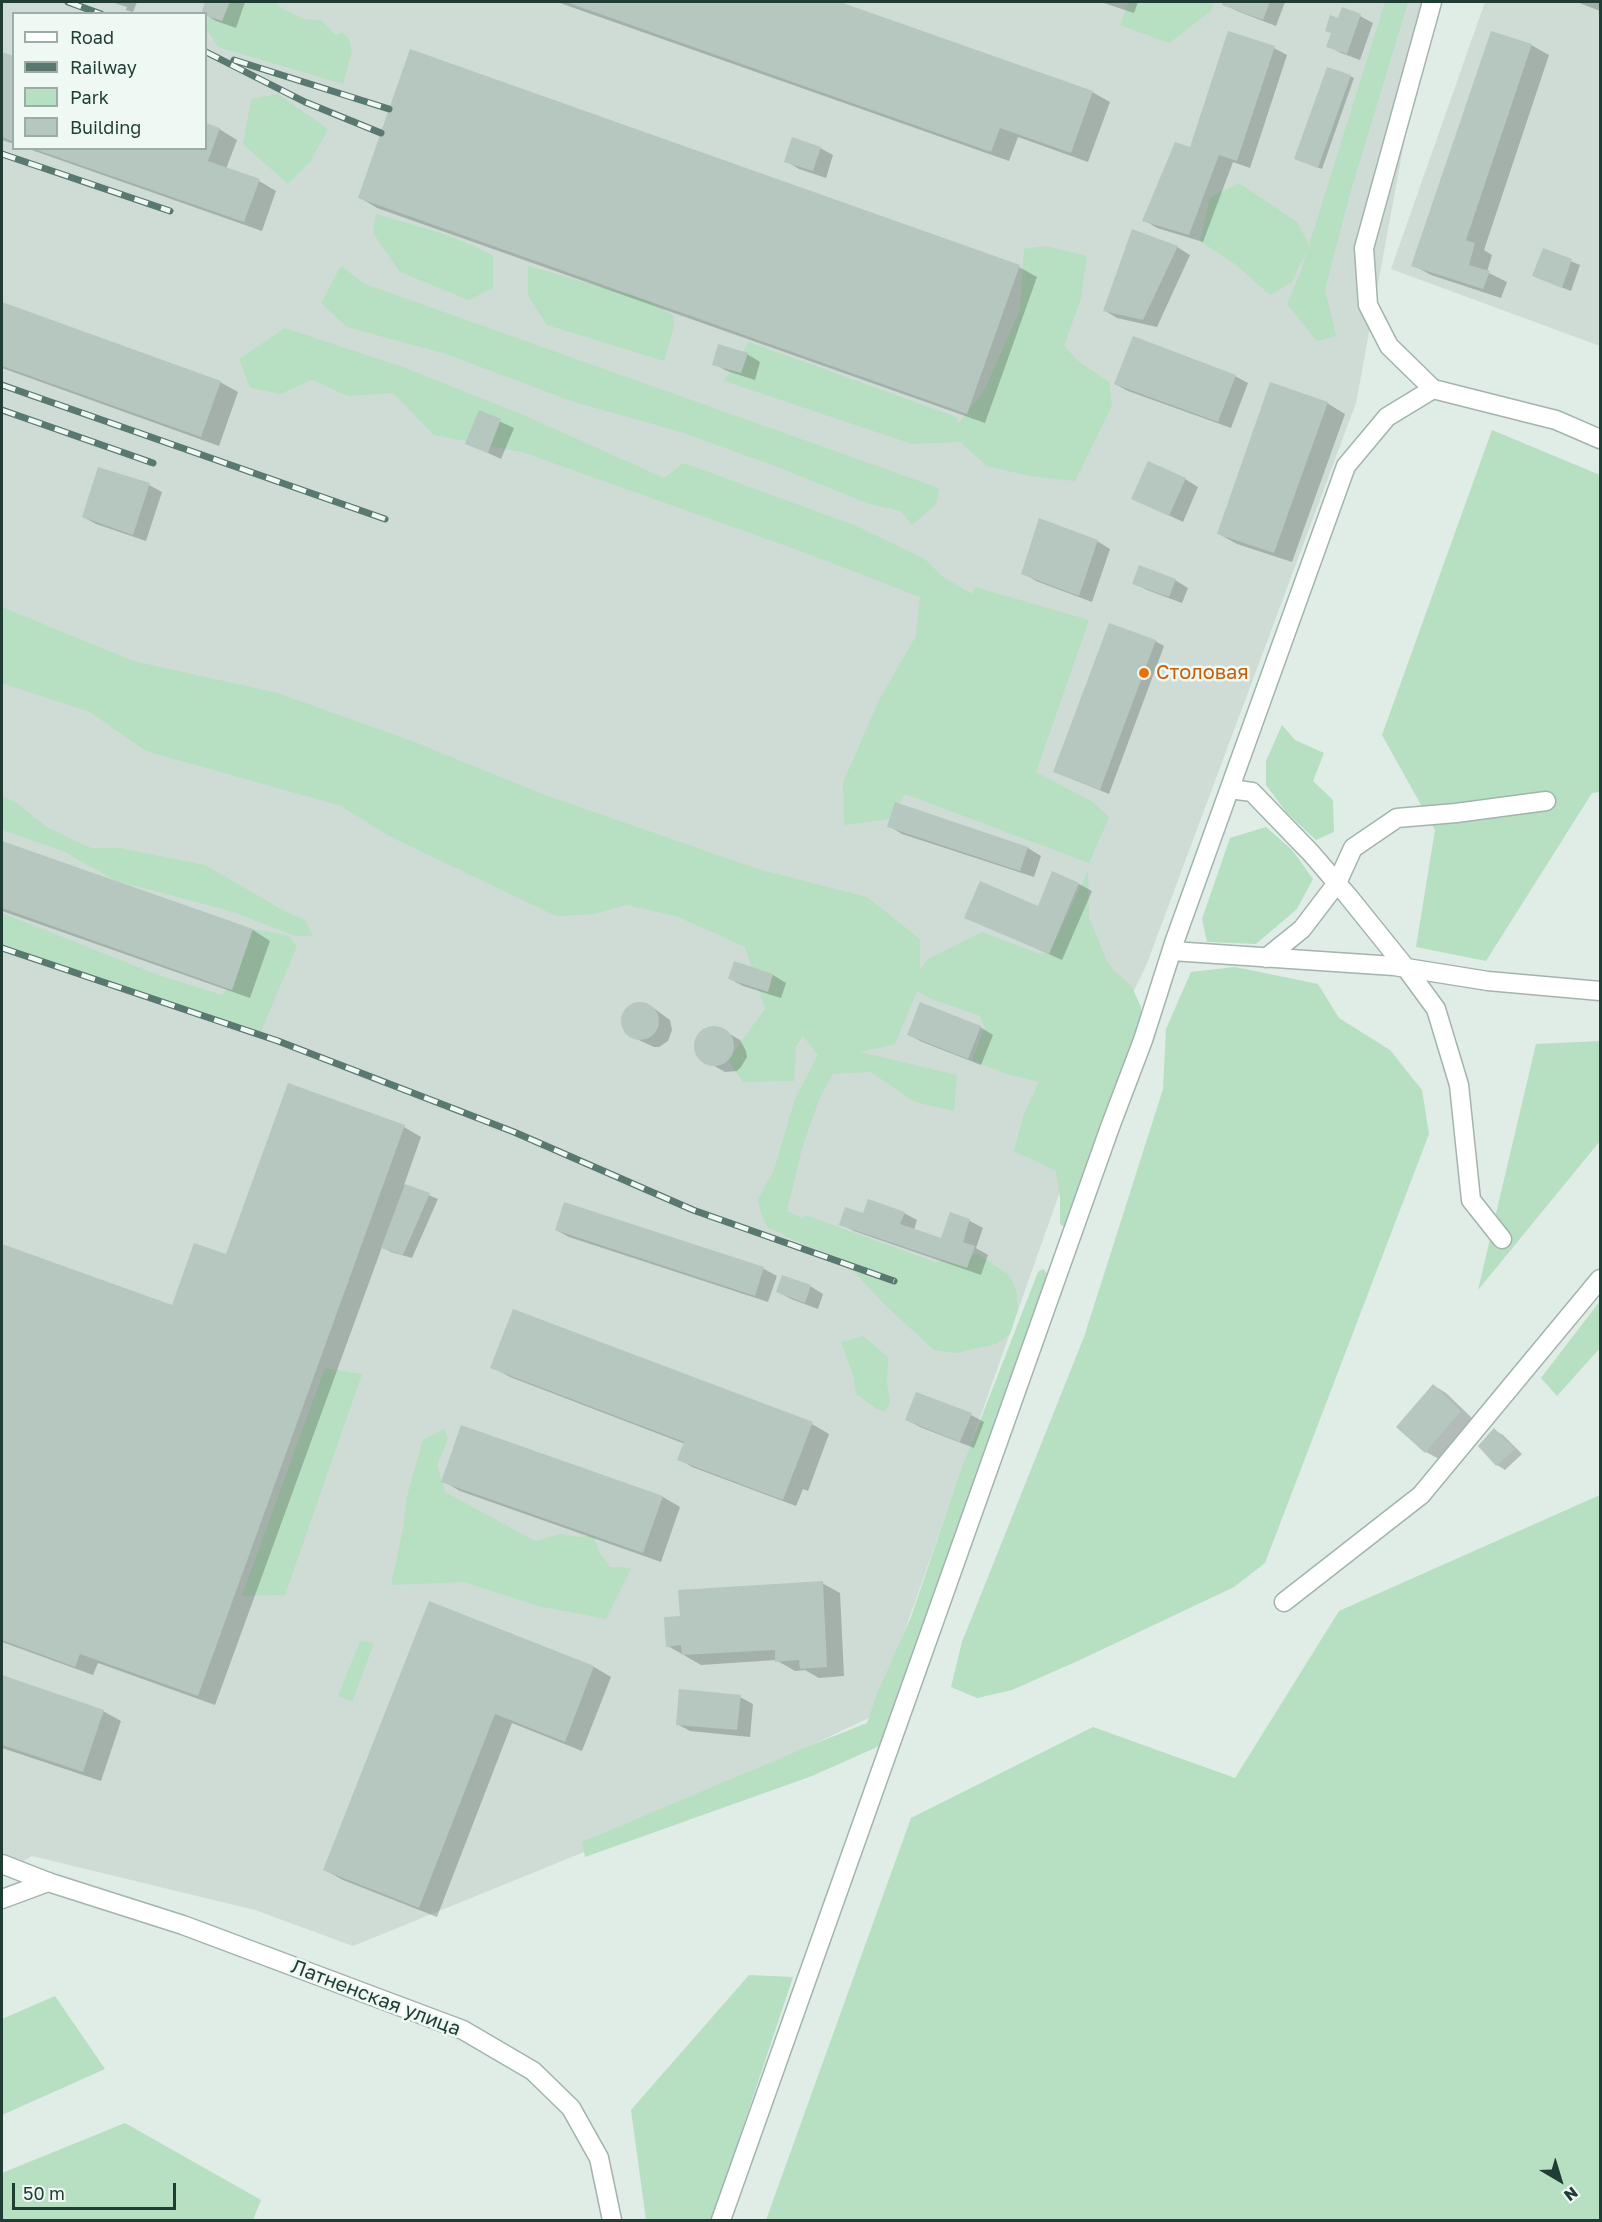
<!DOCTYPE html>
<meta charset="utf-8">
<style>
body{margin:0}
#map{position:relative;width:1602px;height:2222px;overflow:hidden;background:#e0ece6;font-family:"Golos Text",sans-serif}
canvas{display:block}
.frame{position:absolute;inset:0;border:3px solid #1f3d35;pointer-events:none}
.legend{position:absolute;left:12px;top:12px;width:195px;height:138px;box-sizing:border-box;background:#f0f8f4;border:2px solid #9cada8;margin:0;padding:8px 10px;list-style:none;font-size:18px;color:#1f3d35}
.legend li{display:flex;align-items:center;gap:12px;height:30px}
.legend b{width:30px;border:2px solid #9cada8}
.north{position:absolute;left:1530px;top:2150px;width:60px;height:60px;-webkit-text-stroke:4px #f0f8f4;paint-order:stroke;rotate:142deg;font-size:16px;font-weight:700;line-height:24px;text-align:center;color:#1f3d35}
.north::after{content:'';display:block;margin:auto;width:21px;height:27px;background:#1f3d35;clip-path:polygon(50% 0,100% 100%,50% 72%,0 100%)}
.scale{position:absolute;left:12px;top:2183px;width:164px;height:27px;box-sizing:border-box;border:3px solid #1f3d35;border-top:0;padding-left:8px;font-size:18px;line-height:21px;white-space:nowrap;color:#1f3d35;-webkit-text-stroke:4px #f0f8f4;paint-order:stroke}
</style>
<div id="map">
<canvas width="1602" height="2222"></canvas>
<div class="frame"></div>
<ul class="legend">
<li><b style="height:8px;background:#fff"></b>Road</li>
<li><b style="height:8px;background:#597970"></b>Railway</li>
<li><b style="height:16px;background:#b7dfc1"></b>Park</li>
<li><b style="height:16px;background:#b5c7bf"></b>Building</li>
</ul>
<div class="north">N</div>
<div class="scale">50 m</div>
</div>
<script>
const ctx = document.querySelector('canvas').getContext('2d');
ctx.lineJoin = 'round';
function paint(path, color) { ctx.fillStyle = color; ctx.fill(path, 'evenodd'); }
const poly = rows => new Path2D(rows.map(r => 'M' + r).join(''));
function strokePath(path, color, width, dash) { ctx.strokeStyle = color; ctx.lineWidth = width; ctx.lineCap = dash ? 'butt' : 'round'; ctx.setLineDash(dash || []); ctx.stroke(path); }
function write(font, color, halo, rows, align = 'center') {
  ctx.font = font + ' "Golos Text",sans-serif'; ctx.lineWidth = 5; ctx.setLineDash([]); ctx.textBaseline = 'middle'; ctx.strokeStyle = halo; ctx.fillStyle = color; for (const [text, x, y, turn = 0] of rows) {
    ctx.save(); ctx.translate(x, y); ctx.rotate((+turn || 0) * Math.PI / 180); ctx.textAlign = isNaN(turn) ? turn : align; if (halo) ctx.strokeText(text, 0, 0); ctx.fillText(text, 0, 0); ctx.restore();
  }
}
paint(poly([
 [2,2,1430,2,1356,403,1146,966,1123,1013,875,1715,594,1848,353,1946,255,1910,32,1856,2,1873],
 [14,14,206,14,206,148,14,148],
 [1485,2,1600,2,1600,346,1391,269]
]), '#cedcd5');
paint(poly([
 [213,2,275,2,281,8,303,19,321,20,335,35,342,32,349,39,352,51,343,84,218,47,206,28],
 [1129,2,1214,2,1211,11,1169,43,1120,25],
 [1385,2,1408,2,1349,197,1325,290,1336,336,1317,341,1287,304,1301,271,1307,250,1292,282,1270,295,1235,264,1200,241,1210,198,1239,183,1297,222,1309,245],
 [278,94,328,129,310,162,288,184,243,144,251,99],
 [376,214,438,232,472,245,493,256,493,288,469,300,400,272,373,233],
 [1045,246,1087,256,1081,298,1064,346,1078,361,1109,382,1112,406,1075,481,1030,476,987,466,960,442,912,444,724,381,749,342,951,415,957,418,958,424,985,389,1020,310,1024,249],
 [341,266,365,284,939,488,936,504,912,525,901,511,869,504,772,465,681,432,574,402,446,354,347,327,321,303],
 [528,266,644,299,673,315,674,326,664,361,547,325,528,296],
 [285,328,400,366,526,416,664,478,684,463,854,525,925,559,942,576,972,594,975,587,1089,620,1036,772,1093,802,1109,817,1089,863,905,794,890,819,844,825,843,783,879,700,916,636,920,597,806,553,522,452,434,435,393,393,348,396,312,380,280,394,250,388,239,359],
 [1492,430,1600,475,1600,792,1592,793,1486,961,1416,947,1435,830,1382,735],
 [2,607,133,661,278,693,417,743,545,795,758,869,867,897,920,939,920,970,928,959,982,932,1037,953,1049,954,1088,871,1089,918,1107,961,1115,972,1131,985,1141,1007,1141,1031,1071,1231,1060,1224,1060,1198,1056,1171,1014,1151,1024,1114,1039,1082,1003,1073,972,1060,985,1028,980,1016,929,998,917,991,895,1044,860,1052,957,1075,954,1111,915,1102,871,1072,833,1074,820,1097,802,1148,787,1211,802,1218,805,1215,935,1262,978,1254,1009,1275,1016,1289,1018,1310,1010,1334,996,1344,955,1353,934,1350,886,1306,842,1259,786,1237,781,1233,768,1228,761,1214,758,1199,774,1170,795,1099,818,1055,803,1036,796,1046,794,1081,743,1082,728,1060,765,1009,745,947,676,916,626,905,595,914,556,916,389,836,341,806,146,751,90,712,2,683],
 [1282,725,1295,740,1324,753,1313,781,1333,800,1334,832,1316,840,1287,813,1266,785,1266,761],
 [2,797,14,801,48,828,91,848,120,848,205,865,281,909,306,921,313,936,296,936,227,910,116,881,63,851,2,830],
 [1266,827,1292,850,1313,879,1297,909,1256,944,1207,942,1202,919,1230,838],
 [2,913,158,975,222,995,237,976,253,929,287,935,297,946,260,1034,2,948],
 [1235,967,1318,984,1339,1018,1390,1050,1422,1090,1429,1134,1265,1563,1234,1587,1082,1659,1012,1690,977,1698,951,1687,962,1642,1084,1337,1163,1089,1166,1029,1191,972],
 [1600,1041,1600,1141,1478,1290,1536,1044],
 [1043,1269,1050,1277,886,1743,812,1776,585,1857,582,1842,819,1742,867,1723,877,1694,911,1617,962,1467,1038,1272],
 [1600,1301,1600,1348,1557,1396,1541,1378],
 [863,1336,888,1357,887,1385,890,1403,885,1411,877,1409,856,1394,854,1378,841,1342],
 [325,1368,362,1374,285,1595,242,1596],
 [444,1429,448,1439,437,1465,445,1492,535,1541,561,1534,581,1537,593,1535,601,1555,610,1567,622,1567,631,1569,606,1619,538,1606,464,1582,391,1585,403,1528,407,1496,423,1440],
 [1600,1495,1600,2220,766,2220,911,1818,1093,1727,1235,1778,1339,1611],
 [360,1641,374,1643,352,1702,338,1696],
 [749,1975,793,1977,712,2220,646,2220,631,2110],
 [55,1996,105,2069,2,2115,2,2019],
 [125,2123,261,2200,253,2220,2,2220,2,2173]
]), '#b7dfc1');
paint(poly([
 [112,2,137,2,133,12,126,10,127,7],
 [207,2,245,2,236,28,216,21,203,13],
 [557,2,836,2,1092,92,1110,102,1088,162,1018,137,1009,161],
 [1101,2,1138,2,1134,13],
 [1225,2,1285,2,1276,26,1237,11,1224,4],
 [1577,2,1600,2,1600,11],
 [1360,16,1373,23,1360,60,1341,53,1328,46,1338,20],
 [1531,45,1549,55,1484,250,1492,255,1487,272,1507,282,1501,298,1431,275,1413,265],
 [1274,48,1287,55,1250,168,1233,162,1203,242,1157,228,1144,220,1191,148],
 [411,51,1019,267,1037,277,985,423,377,208,359,197],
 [2,53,14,57,14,144,2,140],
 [1350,76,1354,78,1322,169,1299,160],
 [206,125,219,129,237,140,226,169,259,181,276,191,262,231,26,148,206,148],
 [820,148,833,155,826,178,799,169,786,161],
 [1132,231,1177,247,1190,255,1157,327,1117,318,1104,310],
 [1544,250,1580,265,1571,291,1534,276],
 [2,303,220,382,238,392,219,446,2,368],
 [747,354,760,362,755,380,727,371,714,364],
 [1235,376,1248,383,1231,428,1128,391,1115,384],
 [1327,403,1345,414,1292,562,1237,544,1219,534],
 [479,412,514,428,501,459,467,443],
 [1185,479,1198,487,1183,522,1133,498],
 [149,485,162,492,146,541,96,524,83,517],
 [1097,541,1110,549,1092,602,1036,581,1023,573],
 [1175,580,1188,588,1182,603,1147,590,1134,583],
 [1155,641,1164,646,1109,794,1055,772],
 [896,804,1028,848,1041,856,1034,877,902,834,889,826],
 [2,842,253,930,270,941,250,998,2,911],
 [1079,884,1092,891,1062,960,966,917,1039,908],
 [735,963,773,975,786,983,781,998,743,986,730,979],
 [640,1003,652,1007,670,1020,672,1030,668,1041,659,1047,654,1047,628,1035,622,1024,624,1012,634,1004],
 [980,1027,993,1035,981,1065,922,1042,909,1035],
 [709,1029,721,1029,740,1040,746,1051,747,1057,741,1067,737,1071,725,1072,700,1058,696,1047,699,1036],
 [404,1127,421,1137,404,1185,438,1199,412,1258,391,1252,382,1247,215,1705,98,1663,93,1675,2,1642,2,1245,179,1309,226,1256],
 [565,1204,764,1269,777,1276,768,1302,569,1237,556,1230],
 [904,1213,917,1220,914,1230,942,1240,951,1214,970,1221,983,1228,976,1248,988,1255,981,1275,854,1231,841,1224,864,1215],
 [810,1286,823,1294,818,1309,791,1299,778,1292],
 [492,1367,812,1424,829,1434,808,1491,803,1489,796,1506,692,1467,679,1459,685,1444,510,1377],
 [1433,1385,1446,1393,1473,1419,1439,1459,1426,1452],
 [971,1415,984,1422,974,1448,920,1427,907,1420],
 [462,1427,663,1497,680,1507,661,1562,460,1491,443,1481],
 [1494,1430,1503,1435,1522,1454,1505,1470,1497,1465],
 [822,1583,840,1593,844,1676,819,1678,805,1670,795,1671,776,1660,701,1665,668,1646,681,1617],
 [430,1603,594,1667,611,1677,582,1751,512,1723,437,1917,343,1880,325,1870],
 [2,1677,103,1711,121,1721,101,1781,2,1748],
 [740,1697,753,1704,750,1737,690,1731,677,1724]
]), '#0003');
paint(poly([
 [205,2,230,2,222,21,201,14],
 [566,2,840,2,1093,91,1071,153,1000,128,991,152],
 [1223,2,1270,2,1263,20,1222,5],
 [1342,7,1361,14,1347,54,1326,47,1331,33,1325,31,1330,15,1338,18],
 [1228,31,1275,46,1237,161,1219,155,1189,235,1142,221,1175,142,1190,147],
 [1491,31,1532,44,1466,240,1475,243,1469,265,1490,271,1483,289,1411,266],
 [410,49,1020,265,967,414,358,198],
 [2,52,14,56,14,142,2,137],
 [1327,67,1351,75,1318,168,1294,159],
 [206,123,220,128,208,161,260,179,244,222,34,149,206,148],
 [792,137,821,147,813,171,784,162],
 [1132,229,1178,246,1143,320,1103,311],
 [1543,248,1572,259,1562,288,1532,276],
 [2,302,221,381,201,437,2,366],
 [1133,336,1236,375,1218,422,1114,384],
 [718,344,748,353,741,373,712,365],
 [1270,382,1328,402,1274,553,1217,534],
 [479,410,501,419,488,453,465,444],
 [1148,461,1186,478,1169,516,1131,499],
 [98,467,150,483,133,535,82,517],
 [1039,518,1098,540,1079,596,1021,574],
 [1139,565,1176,579,1169,597,1132,584],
 [1109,623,1156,640,1100,790,1053,772],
 [895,802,1028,847,1020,871,887,827],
 [2,841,253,929,232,990,2,908],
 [1052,871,1079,883,1049,954,964,918,980,881,1038,906],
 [734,961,773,974,768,992,728,979],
 '621 1021a19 19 0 1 1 38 0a19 19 0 1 1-38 0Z',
 [920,1002,981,1026,968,1059,907,1035],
 '694 1046a20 20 0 1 1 40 0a20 20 0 1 1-40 0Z',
 [288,1083,405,1125,198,1696,80,1654,75,1667,2,1640,2,1244,172,1305,194,1243,226,1254],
 [405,1184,430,1193,403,1255,381,1248],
 [868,1199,905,1212,900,1224,941,1238,950,1212,970,1219,963,1242,975,1246,967,1268,839,1225,845,1207,863,1213],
 [564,1202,764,1267,755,1296,555,1230],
 [782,1275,811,1285,805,1303,776,1292],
 [513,1309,813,1422,783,1500,677,1460,684,1442,490,1368],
 [1433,1384,1461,1411,1425,1453,1396,1427],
 [916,1392,972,1413,960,1442,905,1420],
 [461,1425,663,1496,643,1553,441,1482],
 [1494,1428,1515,1449,1496,1466,1478,1446],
 [823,1581,827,1667,800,1669,799,1660,775,1662,775,1650,682,1655,681,1645,666,1647,664,1617,680,1616,678,1590],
 [429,1601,594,1666,565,1742,495,1714,419,1908,323,1870],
 [2,1675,104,1710,83,1772,2,1745],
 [679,1689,741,1695,737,1730,676,1725]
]), '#b5c7bf');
const minor = poly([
 [1432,2,1364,248,1368,305,1389,346,1433,389,1556,420,1600,439],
 [1230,789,1252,792,1311,853,1348,896,1406,968,1436,1009,1459,1085,1471,1200,1502,1239],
 [1172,951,1394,966,1488,981,1600,991],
 [1266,958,1302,929,1337,883,1353,848,1397,818,1456,813,1546,801],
 [1284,1602,1421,1495,1600,1279],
 [2,1864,48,1882],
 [2,1899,48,1882],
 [721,2220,1110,1127,1143,1040,1175,940,1346,466,1387,417,1433,389]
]);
const tertiary = poly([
 [48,1882,183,1925,463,2030,533,2071,571,2108,599,2158,612,2220]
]);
strokePath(minor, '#a2b4ad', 21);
strokePath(tertiary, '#a2b4ad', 21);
strokePath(minor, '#fff', 18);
strokePath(tertiary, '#fff', 18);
const rail = poly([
 [68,2,101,14],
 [206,52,305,102,381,133],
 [234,60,389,109],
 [2,154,170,211],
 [2,385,385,519],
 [2,410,153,463],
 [2,948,278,1041,514,1132,693,1210,894,1281]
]);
strokePath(rail, '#597970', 7);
strokePath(rail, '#f0f8f4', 4.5, [14]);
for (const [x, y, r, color] of [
 [1144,673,6,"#e8710a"]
]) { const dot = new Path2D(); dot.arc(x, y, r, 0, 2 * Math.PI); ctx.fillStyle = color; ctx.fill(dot); strokePath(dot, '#f0f8f4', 2); }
write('20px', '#c56008', '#f0f8f4', [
 ["Столовая",1156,673]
], 'left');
write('20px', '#1f3d35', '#f0f8f4', [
 ["Латненская улица",376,1998,21]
]);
</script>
